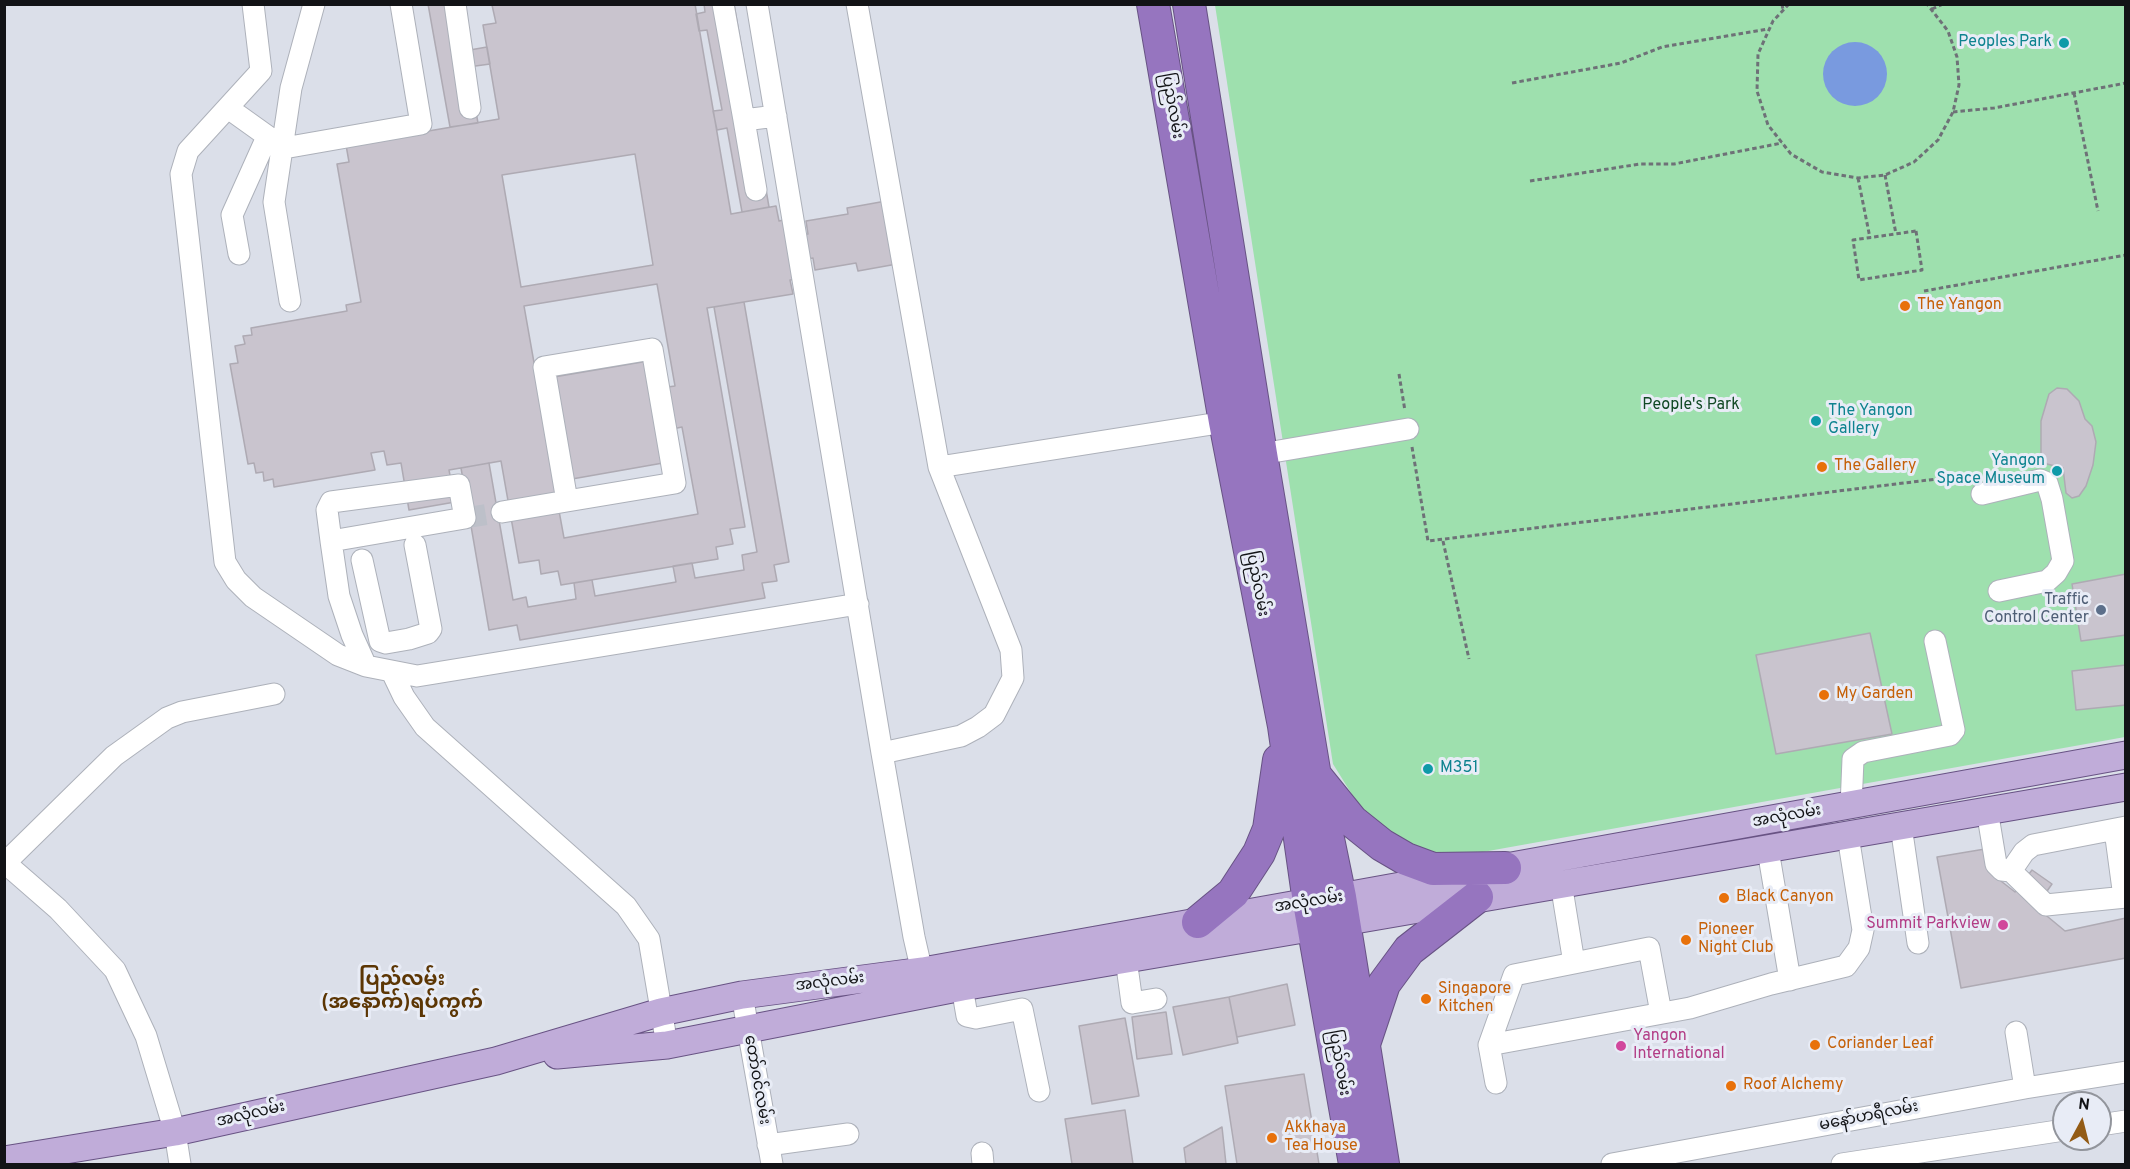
<!DOCTYPE html>
<meta charset="utf-8">
<style>
body{margin:0}
#map{position:relative;width:2130px;height:1169px;overflow:hidden;background:#dbdfe9;font-family:Overpass,sans-serif}
canvas{display:block}
.frame{position:absolute;inset:0;border:6px solid #121316;pointer-events:none}
.north{position:absolute;left:2052px;top:1091px;width:60px;height:60px;box-sizing:border-box;background:#e8ecf6;border:2px solid #92959c;border-radius:50%;rotate:7deg;font-size:16px;font-weight:700;line-height:24px;text-align:center;color:#121316}
.north::after{content:'';display:block;margin:auto;width:21px;height:27px;background:#935b15;clip-path:polygon(50% 0,100% 100%,50% 72%,0 100%)}
</style>
<div id="map">
<canvas width="2130" height="1169"></canvas>
<div class="frame"></div>
<div class="north">N</div>
</div>
<script>
const ctx = document.querySelector('canvas').getContext('2d');
ctx.lineJoin = 'round';
function paint(path, color) { ctx.fillStyle = color; ctx.fill(path, 'evenodd'); }
const poly = rows => new Path2D(rows.map(r => 'M' + r).join(''));
function strokePath(path, color, width, dash) { ctx.strokeStyle = color; ctx.lineWidth = width; ctx.lineCap = dash ? 'butt' : 'round'; ctx.setLineDash(dash || []); ctx.stroke(path); }
function write(font, color, halo, rows, align = 'center') {
  ctx.font = font + ' Overpass,"Noto Sans Myanmar",sans-serif'; ctx.lineWidth = 6; ctx.setLineDash([]); ctx.textBaseline = 'middle'; ctx.strokeStyle = halo; ctx.fillStyle = color; for (const [text, x, y, turn = 0] of rows) {
    ctx.save(); ctx.translate(x, y); ctx.rotate((+turn || 0) * Math.PI / 180); ctx.textAlign = isNaN(turn) ? turn : align; if (halo) ctx.strokeText(text, 0, 0); ctx.fillText(text, 0, 0); ctx.restore();
  }
}
paint(poly([
 [1215,5,2125,5,2125,737,1438,860,1371,825,1333,764]
]), '#9ee0ae');
paint(poly([
 '1823 74a32 32 0 1 1 64 0a32 32 0 1 1-64 0Z'
]), '#799adf');
const building = poly([
 [428,4,456,4,464,51,487,47,490,64,468,67,478,123,450,127,428,4],
 [695,4,731,214,776,206,779,221,793,218,796,236,808,234,806,221,848,214,847,208,886,201,897,264,858,271,856,263,815,270,813,258,800,260,804,278,790,280,793,294,707,308,745,527,730,529,733,544,716,547,718,559,561,585,558,571,541,574,539,560,519,563,501,461,449,470,455,502,409,510,401,463,387,465,384,451,371,453,375,470,274,487,273,479,264,481,263,472,256,473,254,463,248,464,230,364,238,363,235,346,245,344,243,336,252,335,251,328,347,311,346,305,361,302,337,164,349,162,346,145,499,119,483,25,496,23,492,5,695,4],
 [635,154,653,265,521,287,502,175,635,154],
 [657,284,675,386,653,389,648,361,554,377,542,408,524,306,657,284],
 [682,427,698,514,564,538,548,451,572,479,663,463,658,432,682,427],
 [704,4,734,4,769,207,742,212,727,128,717,130,713,111,722,110,707,30,699,31,696,14,705,12,704,4],
 [744,302,789,562,774,565,777,581,762,583,765,598,520,640,517,625,489,630,461,468,489,463,513,600,526,597,528,607,576,599,574,583,592,580,595,596,676,582,673,566,692,563,695,578,744,570,742,555,757,552,714,307,744,302],
 [2057,388,2067,389,2079,401,2085,419,2092,426,2096,442,2093,465,2086,486,2079,496,2072,498,2066,493,2063,468,2047,464,2041,458,2041,421,2049,394,2057,388],
 [2126,574,2126,635,2081,641,2072,584,2126,574],
 [1870,633,1892,734,1776,754,1756,655,1870,633],
 [2126,665,2126,705,2076,710,2072,671,2126,665],
 [1985,849,1988,871,2015,892,2032,870,2052,884,2036,907,2065,931,2126,918,2126,958,1961,988,1937,857,1985,849],
 [1287,984,1295,1025,1237,1037,1229,997,1287,984],
 [1229,997,1238,1043,1183,1055,1173,1007,1229,997],
 [1166,1012,1172,1054,1137,1059,1132,1017,1166,1012],
 [1125,1018,1139,1096,1092,1104,1079,1026,1125,1018],
 [1304,1074,1319,1164,1237,1164,1225,1086,1304,1074],
 [1125,1110,1133,1164,1072,1164,1065,1119,1125,1110],
 [1222,1127,1226,1164,1186,1164,1184,1148,1222,1127]
]);
paint(building, '#c9c4ce');
strokePath(building, '#aeaab3', 1.5);
strokePath(poly([
 [465,518,502,512]
]), '#bdc0c9', 21, [21, 10]);
const minor = poly([
 [253,4,261,71,188,151,181,174,225,562,236,580,253,597,338,655,366,666,417,676,858,604],
 [455,4,470,108],
 [723,4,744,120,776,116],
 [757,4,882,753,914,937,925,985],
 [857,4,939,467,1011,650,1013,678,994,715,978,727,961,736,882,753],
 [228,108,284,148,421,124,401,4],
 [744,120,756,190],
 [239,254,232,215,267,137],
 [290,301,274,202,291,88,314,4],
 [652,349,675,483,567,501,544,367,652,349],
 [1261,454,1408,429],
 [939,467,1225,422],
 [1982,494,2040,480,2047,483,2052,499,2063,561,2056,573,2047,581,1999,591],
 [502,512,567,501],
 [331,541,327,510,331,502,459,485,465,518,331,541,339,596,352,635,366,666],
 [362,560,380,641,386,643,409,639,428,633,431,629,415,545],
 [392,672,404,697,425,727,626,906,649,939,667,1045],
 [1851,807,1853,759,1863,752,1950,735,1954,730,1935,641],
 [1987,810,1996,864,2002,870,2011,871,2024,852,2033,845,2126,827],
 [1901,826,1918,943],
 [2115,830,2124,897],
 [1768,850,1790,980],
 [4,862,58,909,115,970,146,1036,175,1132,180,1164],
 [5,863,114,756,167,718,182,712,274,694],
 [2011,871,2046,905,2126,897],
 [1561,883,1574,963],
 [1126,959,1132,1003,1156,999],
 [962,987,967,1016,976,1018,1022,1009,1039,1091],
 [742,995,772,1164],
 [2016,1032,2025,1088],
 [1489,1045,1690,1008,1771,984,1846,966,1859,948,1863,930,1848,836],
 [1496,1083,1489,1045,1514,975,1649,948,1661,1013],
 [2100,1125,2126,1121],
 [768,1145,848,1134],
 [982,1153,983,1164],
 [1612,1164,2025,1088,2126,1072],
 [1842,1164,2064,1130]
]);
const major = poly([
 [1340,897,2126,755],
 [1343,922,2126,787],
 [557,1055,667,1045,962,987,1315,927],
 [4,1160,175,1132,496,1061,661,1012,742,995,923,971,1309,902]
]);
const highway = poly([
 [1153,4,1225,422,1284,726,1309,902,1355,1164],
 [1189,4,1261,454,1315,776,1340,897,1383,1164],
 [1318,779,1352,821,1382,845,1406,859,1433,869,1505,868],
 [1198,922,1233,893,1259,853,1269,829,1279,760],
 [1365,1041,1384,984,1409,950,1477,897]
]);
strokePath(minor, '#adb1ba', 23);
strokePath(major, '#685384', 29);
strokePath(highway, '#685384', 34);
strokePath(poly([
 [1782,4,1783,10],
 [1789,4,1773,21,1758,54,1757,91,1768,125,1791,154,1822,172,1858,178,1885,175,1914,162,1938,140,1953,112,1959,85,1957,57,1948,31,1927,4],
 [1932,9,1943,4],
 [1512,83,1621,63,1662,47,1768,29],
 [2074,93,2098,211],
 [1953,112,1994,108,2126,83],
 [1885,175,1896,234],
 [1858,178,1870,238],
 [1530,181,1640,164,1674,164,1782,143],
 [1916,231,1922,270,1859,280,1853,240,1916,231],
 [1924,291,2126,255],
 [1399,374,1405,411],
 [1412,447,1428,541,1978,474],
 [1443,541,1469,659]
]), '#6e7177', 3, [4.5, 3]);
strokePath(minor, '#fff', 21);
strokePath(major, '#c0acd9', 27);
strokePath(highway, '#9675bf', 32);
for (const [x, y, r, color] of [
 [2064,43,6,"#0f9aa8"],
 [1905,306,6,"#e8710a"],
 [1816,421,6,"#0f9aa8"],
 [1822,467,6,"#e8710a"],
 [2057,471,6,"#0f9aa8"],
 [2101,610,6,"#5c6f8a"],
 [1824,695,6,"#e8710a"],
 [1428,769,6,"#0f9aa8"],
 [1724,898,6,"#e8710a"],
 [2003,925,6,"#d1479c"],
 [1686,940,6,"#e8710a"],
 [1426,999,6,"#e8710a"],
 [1815,1045,6,"#e8710a"],
 [1621,1046,6,"#d1479c"],
 [1731,1086,6,"#e8710a"],
 [1272,1138,6,"#e8710a"]
]) { const dot = new Path2D(); dot.arc(x, y, r, 0, 2 * Math.PI); ctx.fillStyle = color; ctx.fill(dot); strokePath(dot, '#e8ecf6', 2); }
write('16px', '#0d838f', '#e8ecf6', [
 ["Peoples Park",2052,43],
 ["The Yangon",1828,412,"left"],
 ["Gallery",1828,430,"left"],
 ["Yangon",2045,462],
 ["Space Museum",2045,480],
 ["M351",1440,769,"left"]
], 'right');
write('16px', '#121316', '#e8ecf6', [
 ["ပြည်လမ်း",1171,106,80],
 ["ပြည်လမ်း",1256,584,79],
 ["အလုံလမ်း",1787,817,-10],
 ["အလုံလမ်း",1309,903,-9],
 ["အလုံလမ်း",830,983,-7],
 ["ပြည်လမ်း",1338,1063,80],
 ["တော်ဝင်လမ်း",756,1080,80],
 ["အလုံလမ်း",251,1115,-13],
 ["မနော်ဟရီလမ်း",1869,1117,-11]
]);
write('16px', '#c56008', '#e8ecf6', [
 ["The Yangon",1917,306],
 ["The Gallery",1834,467],
 ["My Garden",1836,695],
 ["Black Canyon",1736,898],
 ["Pioneer",1698,931],
 ["Night Club",1698,949],
 ["Singapore",1438,990],
 ["Kitchen",1438,1008],
 ["Coriander Leaf",1827,1045],
 ["Roof Alchemy",1743,1086],
 ["Akkhaya",1284,1129],
 ["Tea House",1284,1147]
], 'left');
write('16px', '#104824', '#e8ecf6', [
 ["People's Park",1691,406]
]);
write('16px', '#4e5e75', '#e8ecf6', [
 ["Traffic",2089,601],
 ["Control Center",2089,619]
], 'right');
write('16px', '#b23c85', '#e8ecf6', [
 ["Summit Parkview",1991,925],
 ["Yangon",1633,1037,"left"],
 ["International",1633,1055,"left"]
], 'right');
write('bold 20px', '#5c3604', '#e8ecf6', [
 ["ပြည်လမ်း",402,981],
 ["(အနောက်)ရပ်ကွက်",402,1004]
]);
</script>
